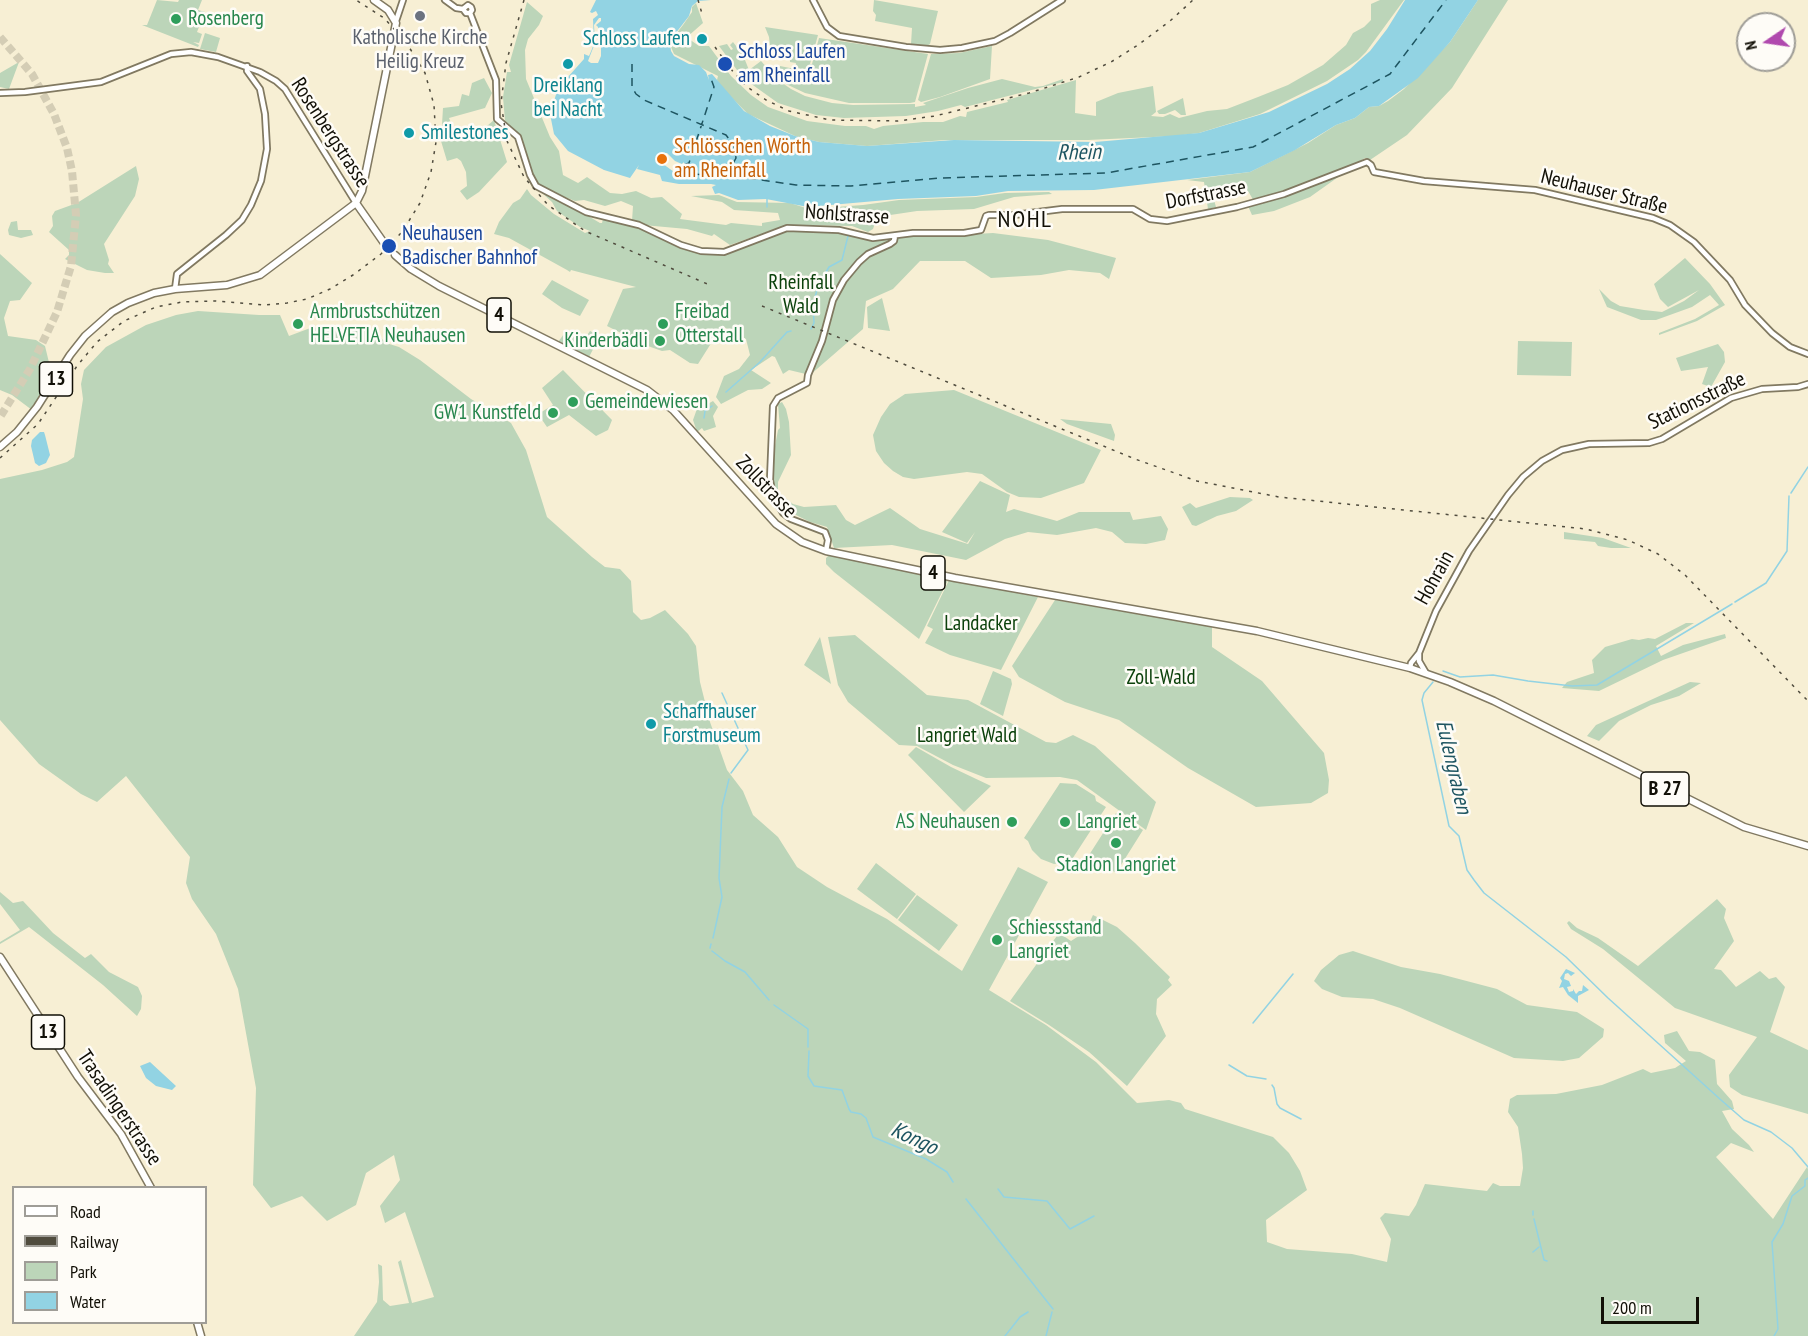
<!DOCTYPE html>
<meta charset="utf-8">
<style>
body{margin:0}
#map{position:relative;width:1808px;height:1336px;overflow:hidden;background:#f7efd4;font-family:"PT Sans Narrow",sans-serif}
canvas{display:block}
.legend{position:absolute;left:12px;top:1186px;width:195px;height:138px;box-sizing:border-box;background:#fefcf7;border:2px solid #9f9d97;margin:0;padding:8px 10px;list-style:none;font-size:18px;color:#110f06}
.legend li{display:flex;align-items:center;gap:12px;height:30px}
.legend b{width:30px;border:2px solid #9f9d97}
.north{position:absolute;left:1736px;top:12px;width:60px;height:60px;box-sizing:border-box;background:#fefcf7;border:2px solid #9f9d97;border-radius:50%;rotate:257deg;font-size:16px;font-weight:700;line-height:24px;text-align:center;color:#110f06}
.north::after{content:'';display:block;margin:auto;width:21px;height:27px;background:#b049ae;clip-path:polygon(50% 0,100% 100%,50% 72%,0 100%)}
.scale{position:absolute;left:1601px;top:1297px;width:98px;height:27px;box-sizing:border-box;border:3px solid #110f06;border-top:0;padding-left:8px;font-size:18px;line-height:21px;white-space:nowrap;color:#110f06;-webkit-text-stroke:4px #fefcf7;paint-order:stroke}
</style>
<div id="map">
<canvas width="1808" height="1336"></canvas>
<ul class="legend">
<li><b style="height:8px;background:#fff"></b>Road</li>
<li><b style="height:8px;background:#504c3e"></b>Railway</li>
<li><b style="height:16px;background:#bcd5b9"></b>Park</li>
<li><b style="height:16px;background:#92d3e3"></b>Water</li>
</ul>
<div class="north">N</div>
<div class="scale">200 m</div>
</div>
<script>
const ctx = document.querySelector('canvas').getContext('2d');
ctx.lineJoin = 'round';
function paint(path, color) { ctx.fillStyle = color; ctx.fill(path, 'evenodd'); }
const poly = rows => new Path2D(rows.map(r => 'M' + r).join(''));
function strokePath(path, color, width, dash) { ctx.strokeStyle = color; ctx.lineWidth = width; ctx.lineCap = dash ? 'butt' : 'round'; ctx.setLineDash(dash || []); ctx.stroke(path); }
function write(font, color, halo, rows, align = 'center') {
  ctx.font = font + ' "PT Sans Narrow",sans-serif'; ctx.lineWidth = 5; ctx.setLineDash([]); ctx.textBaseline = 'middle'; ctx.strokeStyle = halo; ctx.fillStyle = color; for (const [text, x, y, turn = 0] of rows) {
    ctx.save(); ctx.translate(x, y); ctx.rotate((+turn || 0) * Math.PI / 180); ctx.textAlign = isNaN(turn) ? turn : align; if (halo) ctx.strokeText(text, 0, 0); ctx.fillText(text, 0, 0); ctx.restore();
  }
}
paint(poly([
 [157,0,178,2,179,0,202,0,198,10,205,12,197,32,202,34,199,43,193,42,199,45,198,47,142,25,147,25],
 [874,0,938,11,930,44,925,47,911,44,912,28,875,21,876,15,873,11],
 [1380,0,1404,0,1366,52,1358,60,1327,81,1260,114,1199,133,1175,136,1088,140,945,140,867,146,819,142,795,136,748,114,722,88,717,80,718,76,674,54,671,47,671,45,676,48,678,45,672,39,683,25,692,12,692,7,696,3,703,23,686,38,686,39,689,39,699,46,709,46,731,76,751,95,768,107,807,121,845,126,866,126,874,129,883,126,923,122,943,122,960,116,966,117,967,112,1008,102,1007,100,1076,80,1075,113,1096,116,1096,102,1118,93,1153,86,1156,112,1151,116,1163,117,1170,114,1179,118,1207,111,1227,109,1258,97,1288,85,1323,65,1346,45,1353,33,1364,27,1371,20,1371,4],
 [1478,0,1508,0,1452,88,1407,135,1370,160,1365,158,1310,197,1274,211,1252,215,1248,206,1255,203,1248,191,1233,194,1228,192,1214,200,1216,207,1208,209,1204,182,1187,180,1250,172,1308,143,1336,125,1355,118,1369,107,1379,106,1388,101,1404,89,1450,42],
 [527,2,543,16,539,25,528,39,525,50,526,79,550,137,559,151,563,175,578,183,587,177,610,193,622,194,636,191,651,198,662,197,682,214,680,219,726,225,731,223,762,226,762,223,780,220,778,213,734,210,722,202,691,196,719,195,737,202,790,203,809,209,863,205,899,200,976,197,1005,193,1049,192,1052,194,1014,197,974,209,917,211,877,217,873,229,868,232,852,226,794,225,775,229,730,245,714,234,712,236,687,229,643,225,632,221,633,206,621,201,605,206,584,200,575,201,545,189,539,184,534,178,520,135,505,121,503,97,507,72,511,72,509,65],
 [765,27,818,35,810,64,812,64,819,38,928,54,915,102,910,103,849,103,805,93,786,84,777,76,780,66,795,69,796,63,790,62,790,58,772,54,774,48,770,46,769,37],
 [205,33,220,38,216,52,200,49],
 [733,42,743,55,749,70,761,61,778,80,791,89,805,96,832,103,853,105,915,104,915,107,926,105,923,103,968,88,1002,79,1035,87,1043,86,1063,79,1063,82,965,107,961,105,938,111,906,116,844,118,816,115,778,103,743,78,719,46,727,44,731,50,733,49,730,45],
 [992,46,990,79,940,97,921,102,918,100,931,54,959,53],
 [19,62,9,89,0,87,0,73],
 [484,78,492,93,485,108,449,118,456,136,473,138,494,120,507,162,479,192,467,200,460,191,467,186,466,172,461,161,457,158,447,161,441,141,443,108,459,106,462,94,469,96,472,83],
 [1183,98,1186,115,1181,115,1175,110,1165,114,1159,114,1157,111],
 [136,166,139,179,135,196,104,244,109,260,108,264,114,273,105,273,87,270,65,259,69,255,69,250,49,232,53,226,52,216,55,211,77,203],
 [527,189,531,195,554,214,585,233,590,231,580,227,557,211,552,202,542,193,568,204,600,223,602,223,603,219,626,225,644,230,686,249,709,255,721,255,734,251,793,229,845,232,876,240,914,235,941,236,993,233,1048,240,1116,258,1109,279,1100,273,1069,270,1041,275,991,278,965,261,920,261,893,289,866,301,863,329,810,375,789,370,783,374,775,357,772,356,751,370,771,383,762,389,748,390,721,404,716,397,724,376,739,369,750,355,746,339,722,326,698,364,690,363,670,350,662,351,645,345,607,326,623,289,636,287,571,270,570,272,567,270,509,238,494,234,499,222,513,203,520,199],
 [17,221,18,230,31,230,33,235,21,238,9,235,8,230,11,222],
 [0,254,32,283,20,300,10,301,4,318,8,336,36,340,45,346,53,379,32,410,12,395,0,390],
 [1685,258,1710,284,1725,305,1697,321,1659,335,1659,333,1695,319,1719,305,1710,295,1692,307,1656,320,1641,320,1607,307,1599,289,1611,301,1620,306,1644,310,1662,312,1684,301,1699,290,1668,307,1660,299,1654,284],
 [552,280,589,300,580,316,562,308,542,294],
 [882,298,890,331,868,328,867,307],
 [198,311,259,315,280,315,289,336,313,327,350,334,352,325,376,333,386,343,399,347,420,360,471,399,511,423,526,450,547,517,592,557,605,567,620,569,631,581,633,612,641,620,650,618,665,610,688,634,696,646,700,682,710,722,727,770,743,791,753,815,778,837,797,867,827,887,887,919,962,971,1018,867,1048,882,989,990,1046,1025,1096,1062,1137,1103,1169,1100,1181,1103,1185,1109,1273,1137,1289,1153,1300,1171,1307,1190,1266,1220,1267,1242,1287,1249,1352,1254,1387,1262,1391,1239,1380,1218,1385,1213,1409,1216,1416,1205,1425,1184,1487,1191,1493,1183,1500,1186,1520,1186,1523,1168,1522,1154,1518,1127,1508,1112,1510,1099,1517,1095,1556,1094,1602,1085,1643,1069,1651,1073,1675,1068,1686,1061,1665,1043,1664,1035,1677,1031,1689,1051,1700,1052,1715,1060,1717,1084,1732,1101,1734,1109,1722,1111,1732,1129,1749,1145,1754,1152,1731,1143,1716,1157,1773,1219,1807,1167,1808,1169,1808,1336,354,1336,377,1302,379,1282,378,1264,382,1266,383,1300,390,1306,409,1303,398,1262,401,1260,412,1303,434,1297,405,1212,385,1223,380,1206,400,1180,394,1155,366,1173,356,1205,327,1221,302,1196,271,1208,253,1185,256,1088,238,989,216,934,192,899,186,883,190,857,126,776,97,802,81,794,39,764,0,720,0,479,42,470,67,462,74,457,83,399,81,384,84,370,106,347,146,325,176,315],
 [590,331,600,336,589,357,558,342,564,334,569,338,575,335,585,338],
 [1518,341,1572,342,1571,376,1517,375],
 [1718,344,1724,352,1725,362,1711,387,1702,384,1708,367,1681,371,1676,358],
 [563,370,612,420,608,430,596,436,569,415,547,427,538,414,553,405,542,388],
 [954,390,1101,450,1084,483,1041,498,1019,497,1007,492,982,474,967,472,914,479,903,477,893,471,884,463,876,451,873,435,881,417,890,404,905,394],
 [713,401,718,407,713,416,716,427,704,431,702,428,697,432,693,420,698,406,701,402,706,405],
 [782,402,786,409,789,422,791,455,778,482,778,492,793,504,804,507,836,505,846,520,855,525,890,508,920,529,968,544,975,532,967,543,942,532,980,481,1010,495,1006,512,1014,509,1057,521,1079,512,1130,512,1133,520,1161,516,1168,529,1165,540,1146,544,1125,543,1112,532,1096,528,1057,535,1028,532,1005,539,966,560,892,545,834,548,827,527,810,522,786,510,775,497,771,467,778,430,780,428,778,404],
 [1060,419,1111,424,1115,435,1114,441,1067,424],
 [1230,497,1250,498,1253,500,1236,511,1217,516,1196,526,1192,525,1182,507,1190,503,1196,508],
 [1564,532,1603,538,1631,548,1611,548,1598,546,1595,542,1564,539],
 [829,555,948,580,919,639,834,572,826,564,826,558],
 [949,580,1038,597,1001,670,950,655,925,643,933,629,927,626],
 [1055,600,1212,627,1212,647,1262,681,1324,753,1329,780,1328,793,1311,803,1256,807,1188,768,1119,720,1065,702,1019,677,1012,666],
 [1686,623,1694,623,1656,646,1661,656,1683,645,1725,634,1726,638,1663,660,1599,691,1562,688,1567,682,1594,673,1592,660,1605,647,1632,639,1639,640,1648,638,1655,639],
 [855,635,927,695,968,700,1046,742,1056,743,1073,735,1095,746,1156,802,1146,830,1077,780,1060,777,986,778,953,765,917,746,899,745,848,702,838,685,828,637],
 [820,637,831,684,804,665],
 [993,671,1011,679,1012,684,1003,716,980,704],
 [1690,682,1701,683,1679,696,1651,705,1619,721,1599,741,1587,736,1596,725],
 [916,747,951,767,991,786,964,812,908,755],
 [1060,783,1076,784,1095,796,1096,801,1106,807,1067,867,1062,863,1054,864,1041,859,1032,850,1028,841,1024,838],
 [1116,813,1143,830,1116,873,1089,855],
 [876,863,916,894,897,919,857,889],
 [0,892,13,903,23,901,53,933,85,958,91,954,109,972,138,987,142,996,141,1009,137,1016,103,985,29,927,0,944,0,942,20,930,0,904],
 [917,895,958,925,939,951,898,920],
 [1717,899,1726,909,1724,918,1734,941,1714,969,1721,970,1736,987,1760,971,1769,979,1776,977,1785,987,1770,1032,1808,1050,1808,1114,1742,1095,1730,1087,1729,1075,1757,1037,1675,1008,1603,949,1571,929,1567,923,1569,921,1577,928,1598,938,1638,966],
 [1093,915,1117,927,1135,943,1170,977,1168,980,1172,985,1157,999,1156,1014,1166,1036,1127,1086,1089,1052,1049,1025,1010,1001,1059,933,1071,941,1085,932],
 [1353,951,1401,967,1440,974,1497,989,1527,1005,1577,1012,1604,1029,1603,1037,1579,1058,1563,1061,1514,1058,1400,1008,1373,999,1342,997,1322,989,1314,981,1321,970,1339,955]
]), '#bcd5b9');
paint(poly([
 [596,0,711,0,698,1,692,6,689,16,672,38,670,44,671,51,674,56,689,64,699,65,706,72,709,80,708,75,712,74,744,111,770,126,795,136,819,142,867,146,954,140,1095,142,1199,133,1269,112,1327,84,1350,69,1370,51,1387,29,1405,0,1478,0,1450,42,1418,78,1379,106,1369,107,1355,118,1336,125,1295,150,1250,172,1094,190,1008,191,976,196,898,199,808,207,766,199,738,200,719,193,715,194,712,187,716,185,711,184,679,184,662,181,660,175,637,169,639,165,630,178,604,170,568,151,554,134,550,114,558,88,584,59,584,54,589,56,592,49,594,43,593,19,598,15,596,11,592,13,590,12],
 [599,18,601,18,601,21,596,25,598,27,601,44,601,56,598,63,591,63,588,61,595,43,594,25],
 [660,153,667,153,675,161,682,164,684,162,684,166,689,165,690,170,699,172,692,172,691,175,685,171,681,175,677,174,656,159],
 [40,432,44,432,45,435,50,455,46,463,39,466,35,463,31,446,32,440],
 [1566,969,1575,973,1571,976,1568,973,1565,974,1564,979,1569,981,1571,986,1567,987,1569,992,1573,991,1573,989,1576,994,1579,991,1582,991,1583,985,1589,990,1578,996,1578,1003,1568,995,1563,987,1559,988,1562,981,1560,978],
 [150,1062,176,1086,172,1090,156,1086,146,1078,140,1066]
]), '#92d3e3');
strokePath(poly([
 [767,207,767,198],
 [811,329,814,323,813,305,818,286,829,267,842,260,848,236],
 [726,392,760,362,787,332,791,331],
 [704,418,705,411,712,406],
 [1791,493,1808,467],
 [1735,602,1766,583,1787,551,1789,496],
 [1443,671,1460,677,1493,675,1528,681,1572,686,1597,685,1732,604],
 [1433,682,1424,693,1422,700,1449,826,1459,836,1467,870,1474,880,1484,893,1566,957,1608,998,1721,1100,1744,1120,1771,1132,1792,1148,1808,1167],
 [722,693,748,750,731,773],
 [713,938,722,897,719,878,722,807,729,779],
 [710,948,711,944],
 [712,951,725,961,745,972,769,1000],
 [774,1005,808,1029,808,1047],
 [1253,1023,1293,974],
 [809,1051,808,1076,814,1086,842,1090,849,1109,851,1112,861,1114,866,1118,873,1137,926,1159,947,1172,953,1182],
 [1229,1065,1247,1076,1266,1079],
 [1272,1085,1274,1088,1277,1104,1280,1108,1301,1119],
 [998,1189,1004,1197,1047,1201,1070,1229,1094,1216],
 [966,1199,1053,1309],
 [1533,1211,1533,1215],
 [1534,1219,1544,1260,1547,1261],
 [1533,1252,1539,1247],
 [1005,1336,1020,1317,1028,1312],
 [1046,1336,1052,1312],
 [1774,1336,1778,1329,1772,1242,1783,1224,1792,1196,1805,1186,1805,1180,1808,1178]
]), '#92d3e3', 1.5);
strokePath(poly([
 [632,64,632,87,636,94,644,100,726,135,734,146,736,158,730,169,723,174,708,174],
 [684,165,689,163,714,87,710,76],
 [692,174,748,178,796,185,851,186,939,178,1106,173,1253,147,1390,74,1446,0]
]), '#1e5561', 1.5, [8, 6]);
strokePath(poly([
 [384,243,395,255]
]), '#d4cdb5', 6, [6, 3]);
strokePath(poly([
 [0,37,32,74,54,114,67,148,72,171,76,215,71,266,57,312,30,369,0,417]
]), '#d4cdb5', 8, [8, 4]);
const minor = poly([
 [445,0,456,8,463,9,466,13,470,13,472,10,471,7,468,5,463,9],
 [813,0,827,27,839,36,906,47,940,50,962,48,995,41,1010,33,1062,0],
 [470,13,496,80,497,119,518,137,530,175,536,186,586,212,639,225,681,245,701,251,724,252,787,228,839,230,873,238,913,233,964,233,981,230,986,216,989,215,1014,215,1062,209,1133,209,1150,219,1167,221,1237,207,1284,194,1367,162,1371,165,1374,172,1424,181,1535,190,1653,218,1670,225,1694,242,1730,280,1745,305,1772,333,1790,347,1808,354],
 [396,21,403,0],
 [0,93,25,92,101,82,171,54,191,52,218,57,260,72,276,81,285,89,356,203],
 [175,289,177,274,226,235,242,220,251,205,261,181,267,149,265,114,260,89,247,71,247,66],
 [826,551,828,540,825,532,791,519,783,513,773,496,770,480,773,406,778,398,807,383,808,375,822,341,833,300,844,280,859,262,868,254,890,244,894,241,895,236],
 [1419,653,1419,661,1426,673],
 [1410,668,1411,663,1419,653,1436,611,1469,551,1508,495,1523,477,1542,461,1562,450,1589,444,1649,443,1662,439,1731,398,1762,389,1798,387,1808,384]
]);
const major = poly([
 [356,203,384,243],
 [395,255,411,269,439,286,647,390,673,410,776,524,802,542,826,551,955,578,1257,631,1410,668,1450,682,1494,701,1744,827,1808,846],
 [0,447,17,432,37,407,70,355,85,336,112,312,128,303,154,293,175,289,227,285,260,275,356,203,362,191,396,23,388,10,374,0],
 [0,957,78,1077,121,1134,151,1188],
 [197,1322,201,1336]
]);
strokePath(minor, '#817961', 8);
strokePath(major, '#817961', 9);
strokePath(minor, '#fff', 4.5);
strokePath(major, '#fff', 6);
strokePath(poly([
 [524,0,506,63,501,103,507,141,524,177,548,205,585,231,712,286],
 [698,0,703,17],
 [715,47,730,68,746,86,766,100,789,111,830,120,898,121,935,116,1029,93,1079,77,1111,62,1138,45,1170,21,1193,0],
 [762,306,1135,459,1197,481,1279,497,1586,529,1628,540,1658,554,1685,575,1808,701],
 [0,458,38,424,77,366,97,342,124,321,156,307,182,302,216,301,265,305,287,303,307,299,330,289,353,275,381,254,402,232,420,203,431,172,436,142,434,105,425,73,406,42,384,18,356,0]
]), '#504c3e', 1.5, [3, 6]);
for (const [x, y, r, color] of [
 [420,16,6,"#6b7280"],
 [176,19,6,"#2e9e5b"],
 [702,39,6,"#0f9aa8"],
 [568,64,6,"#0f9aa8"],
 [725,64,8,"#1a4fb4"],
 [409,133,6,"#0f9aa8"],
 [662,159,6,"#e8710a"],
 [389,246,8,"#1a4fb4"],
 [298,324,6,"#2e9e5b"],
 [663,324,6,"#2e9e5b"],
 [660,341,6,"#2e9e5b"],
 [573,402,6,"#2e9e5b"],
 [553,413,6,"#2e9e5b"],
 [651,724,6,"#0f9aa8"],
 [1012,822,6,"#2e9e5b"],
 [1065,822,6,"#2e9e5b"],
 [1116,843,6,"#2e9e5b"],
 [997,940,6,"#2e9e5b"]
]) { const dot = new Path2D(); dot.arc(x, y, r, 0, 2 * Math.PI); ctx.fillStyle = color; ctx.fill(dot); strokePath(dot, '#fefcf7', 2); }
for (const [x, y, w] of [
 [499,315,24],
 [56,379,33],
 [933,573,24],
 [1665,789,48],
 [48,1032,33]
]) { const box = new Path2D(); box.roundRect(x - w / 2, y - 17, w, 34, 4.5); ctx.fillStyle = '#fefcf7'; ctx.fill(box); strokePath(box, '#110f06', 1.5); }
write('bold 20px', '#110f06', null, [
 ["4",499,315],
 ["13",56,379],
 ["4",933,573],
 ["B 27",1665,789],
 ["13",48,1032]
]);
write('21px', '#27864d', '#fefcf7', [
 ["Rosenberg",188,19],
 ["Armbrustschützen",310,312],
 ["HELVETIA Neuhausen",310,336],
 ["Freibad",675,312],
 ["Otterstall",675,336],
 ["Kinderbädli",648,341,"right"],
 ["Gemeindewiesen",585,402],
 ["GW1 Kunstfeld",541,413,"right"],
 ["AS Neuhausen",1000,822,"right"],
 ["Langriet",1077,822],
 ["Stadion Langriet",1116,865,"center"],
 ["Schiessstand",1009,928],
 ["Langriet",1009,952]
], 'left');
write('21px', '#5b616d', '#fefcf7', [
 ["Katholische Kirche",420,38],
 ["Heilig Kreuz",420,62]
]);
write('21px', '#0d838f', '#fefcf7', [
 ["Schloss Laufen",690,39,"right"],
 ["Dreiklang",568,86,"center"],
 ["bei Nacht",568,110,"center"],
 ["Smilestones",421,133],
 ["Schaffhauser",663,712],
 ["Forstmuseum",663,736]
], 'left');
write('21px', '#164399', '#fefcf7', [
 ["Schloss Laufen",738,52],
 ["am Rheinfall",738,76],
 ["Neuhausen",402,234],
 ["Badischer Bahnhof",402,258]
], 'left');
write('21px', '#110f06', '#fefcf7', [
 ["Rosenbergstrasse",330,133,57],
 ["Neuhauser Straße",1604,192,14],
 ["Dorfstrasse",1206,195,-11],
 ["Nohlstrasse",847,215,4],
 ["Stationsstraße",1697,401,-26],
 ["Zollstrasse",766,487,46],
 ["Hohrain",1435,578,-61],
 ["Trasadingerstrasse",119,1108,56]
]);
write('21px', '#c56008', '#fefcf7', [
 ["Schlösschen Wörth",674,147],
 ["am Rheinfall",674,171]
], 'left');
write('21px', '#0b410b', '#fefcf7', [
 ["Rheinfall",801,283],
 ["Wald",801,307],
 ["Landacker",981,624],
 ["Zoll-Wald",1161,678],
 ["Langriet Wald",967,736]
]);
write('italic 22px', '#1e5561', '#fefcf7', [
 ["Rhein",1079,153,-1],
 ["Eulengraben",1453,767,77],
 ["Kongo",914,1139,25]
]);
ctx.letterSpacing = '1.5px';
write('24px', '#110f06', '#fefcf7', [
 ["NOHL",1025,220]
]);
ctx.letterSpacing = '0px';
</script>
